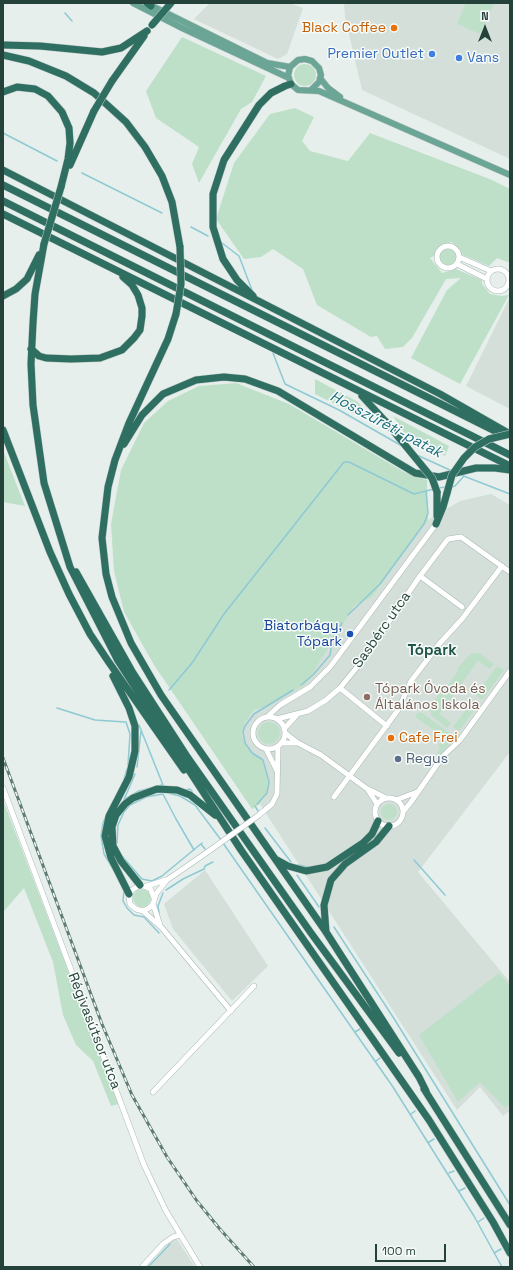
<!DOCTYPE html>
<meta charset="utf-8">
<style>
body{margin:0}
#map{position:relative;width:513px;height:1270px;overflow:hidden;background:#e6efeb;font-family:"Space Grotesk",sans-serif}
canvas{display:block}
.frame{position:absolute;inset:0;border:4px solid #24423a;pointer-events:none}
.north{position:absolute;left:465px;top:8px;width:40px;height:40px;-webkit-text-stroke:3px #f7fbf9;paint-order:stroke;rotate:0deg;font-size:11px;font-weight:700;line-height:16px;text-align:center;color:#24423a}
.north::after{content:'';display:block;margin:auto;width:14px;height:18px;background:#24423a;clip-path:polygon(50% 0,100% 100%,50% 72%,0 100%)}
.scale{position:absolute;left:375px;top:1244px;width:71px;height:18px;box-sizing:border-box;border:2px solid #24423a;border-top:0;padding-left:5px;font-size:12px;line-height:14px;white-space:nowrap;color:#24423a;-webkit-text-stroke:3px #f7fbf9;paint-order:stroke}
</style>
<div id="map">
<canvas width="513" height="1270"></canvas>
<div class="frame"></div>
<div class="north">N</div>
<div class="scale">100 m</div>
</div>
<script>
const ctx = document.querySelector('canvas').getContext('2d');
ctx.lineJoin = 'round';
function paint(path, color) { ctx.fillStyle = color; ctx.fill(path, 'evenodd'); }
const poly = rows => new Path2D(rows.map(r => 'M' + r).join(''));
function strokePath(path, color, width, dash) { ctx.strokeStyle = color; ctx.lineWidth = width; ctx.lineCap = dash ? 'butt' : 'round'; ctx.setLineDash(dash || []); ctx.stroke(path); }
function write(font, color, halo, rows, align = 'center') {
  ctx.font = font + ' "Space Grotesk",sans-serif'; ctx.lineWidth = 3; ctx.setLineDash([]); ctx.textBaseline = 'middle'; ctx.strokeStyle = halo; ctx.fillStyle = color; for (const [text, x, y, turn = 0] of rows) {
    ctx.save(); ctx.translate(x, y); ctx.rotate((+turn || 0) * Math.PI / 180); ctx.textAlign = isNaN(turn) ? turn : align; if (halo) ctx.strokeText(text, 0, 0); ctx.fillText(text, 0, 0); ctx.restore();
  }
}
paint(poly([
 [210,3,289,3,303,8,287,54,278,59,194,19],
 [344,3,510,3,510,159,362,90,345,17],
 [510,297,510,409,466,386],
 [491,494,510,505,510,752,418,872,510,982,510,1111,503,1116,480,1087,457,1110,260,804,267,793,268,783,248,749,242,736,245,723,254,710,267,707,354,606,372,597,428,520,460,501],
 [205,870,268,966,232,1001,173,929,164,904],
 [175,1236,195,1267,148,1267]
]), '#d4dfda');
paint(poly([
 [466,3,494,3,480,34,457,24],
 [182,37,266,76,252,102,241,109,199,183,192,164,199,147,156,118,146,91],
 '294 75a11 11 0 1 1 22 0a11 11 0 1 1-22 0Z',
 [295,108,314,117,302,141,310,151,348,161,370,133,492,180,510,189,510,263,497,258,489,266,463,255,452,242,440,247,434,256,430,258,442,273,456,269,482,280,482,284,490,294,501,296,509,295,460,384,411,358,447,290,461,278,446,279,412,338,403,347,385,349,377,336,371,337,317,305,303,269,273,249,261,257,244,259,216,219,234,163,270,114],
 '439 258a9 9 0 1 1 18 0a9 9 0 1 1-18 0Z',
 [315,379,358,402,378,426,315,394],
 [236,383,289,404,404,472,427,480,428,520,372,597,354,606,306,684,267,707,254,710,245,723,242,736,248,749,262,758,268,783,267,793,260,804,252,809,154,665,124,612,114,571,111,524,121,470,144,423,168,401,199,386],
 [393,416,449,446,445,456,404,432],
 [3,450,25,506,3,502],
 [474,653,479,653,494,664,490,669,478,661,440,714,451,723,447,728,431,715,430,709,436,698,441,691,443,692,458,671,457,669,470,654],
 [497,666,504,670,482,700,476,695],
 [472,701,478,705,459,731,453,727],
 [421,712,455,737,454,740,438,757,436,756,440,748,438,746,445,737,415,717,417,714],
 '258 733a11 11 0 1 1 22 0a11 11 0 1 1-22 0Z',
 [3,800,119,1104,111,1106,93,1061,76,1045,63,1015,53,962,24,888,3,912],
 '381 812a8 8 0 1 1 16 0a8 8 0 1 1-16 0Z',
 '133 898a9 9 0 1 1 18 0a9 9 0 1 1-18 0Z',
 [499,973,510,986,510,1104,505,1108,480,1082,458,1102,419,1035]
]), '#bfe0c8');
strokePath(poly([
 [65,13,72,21],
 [3,133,57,161],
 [82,173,162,213],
 [191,227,208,236],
 [222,243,239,256,252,290],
 [273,353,285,384,339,410,402,446],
 [417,455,452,471],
 [461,475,510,494],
 [452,487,455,486,464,476],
 [438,488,446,487],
 [348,615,380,584,424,524,428,513,426,491],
 [301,685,313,675,330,655,332,643,342,623],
 [169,690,192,663,224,614,344,462,349,462,414,494,434,489],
 [57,708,95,720,125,722],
 [126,722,130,734,128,765],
 [139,725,163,785],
 [137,767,141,731],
 [124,779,127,769],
 [185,790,190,789,192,791],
 [168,793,180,796,195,805,221,840],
 [125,799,139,791,162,785],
 [123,802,135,774],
 [257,804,267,793,269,782,263,760,252,753,245,743,243,732,245,726,254,714,293,690],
 [111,805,103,823,101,836,104,854,113,869],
 [255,806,258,811],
 [265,828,291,862],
 [117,843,118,825,124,812,130,805,146,797,163,794,176,819,194,850],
 [223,843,393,1087,474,1216,502,1267],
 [201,844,205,849],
 [122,856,142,879,152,881,162,876,202,843],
 [414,860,445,895],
 [298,865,308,867],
 [297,875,319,907],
 [124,890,123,901,127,908,134,915,144,917,159,933],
 [166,890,183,879,204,869,205,866,213,862],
 [159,913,158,906,163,893],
 [334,927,393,1017,510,1205],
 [355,1032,360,1029],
 [376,1061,380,1058],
 [411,1114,415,1111],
 [429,1142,434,1139],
 [449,1173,454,1171],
 [459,1191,465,1188],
 [478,1222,484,1218],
 [494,1253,501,1249],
 [148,1267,170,1244]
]), '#8ec9d4', 1.5);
const minor = poly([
 '437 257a11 11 0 1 1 22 0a11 11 0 1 1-22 0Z',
 [459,257,491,271],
 [457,264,487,279],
 '487 280a11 11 0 1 1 22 0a11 11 0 1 1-22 0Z',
 [420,576,462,607],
 [340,688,387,726],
 [267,717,280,705,310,687,330,667,436,524],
 '253 733a16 16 0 1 1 32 0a16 16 0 1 1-32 0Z',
 [277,719,308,711,326,700,340,688,362,661,420,576,448,539,461,537,510,572],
 [284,729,296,716],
 [285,733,298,743,321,755,366,788,386,798],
 [281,743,297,743],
 [266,749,277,771],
 [3,788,144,1165,166,1211,200,1267],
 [368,790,377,804],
 [334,797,398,710,411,681,440,643,462,619,502,566],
 '375 812a14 14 0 1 1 28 0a14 14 0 1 1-28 0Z',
 [396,800,417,792],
 [403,812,411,802,443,756,460,740,510,671],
 [259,815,272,804,277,794,278,746],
 [147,886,166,880],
 [154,898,150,888,140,885,132,890,129,897,130,904,136,909,143,911,149,908,153,904,156,894,167,880,209,851],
 [153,904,160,925],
 [143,911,162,928,231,1011],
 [153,1092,254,986],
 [142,1267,163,1244,173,1237,180,1235]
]);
const major = poly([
 [133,3,182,28,289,78],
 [148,4,267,63,290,67],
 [320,78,328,88,340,97],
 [311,90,319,82,321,75,319,68,312,61,305,59,298,60,290,67,288,76,291,84,298,90,319,91,510,175]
]);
const highway = poly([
 [147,3,151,6],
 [3,45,40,46,102,52,121,48,147,31],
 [3,55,29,61,66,76,94,93,126,122,145,147,162,176,172,202,180,247],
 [112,81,144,36],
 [3,92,17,87,35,89,48,96,62,112,69,128,70,143,68,159,61,187],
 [70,165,94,111],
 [3,170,440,394,510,434],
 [3,185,501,434],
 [3,201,510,455],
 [3,214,510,466],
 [44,244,35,294,33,323,31,364,33,405,44,483,70,567,117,659,153,715,241,850,429,1120,493,1222,510,1253],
 [3,296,16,289,27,279,39,255],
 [253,296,237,280,223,259,213,227,213,194,224,160,259,105,271,93,285,86,291,84],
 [176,314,168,339,129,423,115,460,108,487,102,538,106,574,112,597,131,643,161,695,326,932,419,1077,426,1091],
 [31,349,39,356,46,358,71,359,100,358,122,350,134,338,140,330,142,316,142,308,138,295,132,285,123,277],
 [362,396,386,422],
 [3,430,50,552,69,594,90,634,108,661,184,770],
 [124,444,142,415,163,394,196,380,224,377,245,379,278,391,415,473,439,477,476,468,495,468,510,470],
 [437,516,437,492],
 [436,524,443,507,447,493],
 [76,572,133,673,186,755,311,933,399,1053],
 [113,676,129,708,135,726,135,751,129,777,109,816,105,836,111,858,129,894],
 [277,860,288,866,306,871,327,867,363,843,372,834,378,821],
 [140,885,121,861,113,846,112,827,116,815,125,804,133,798,157,789,177,790,190,795,215,815],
 [326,932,324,905,331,880,345,864,376,842,389,826],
 [424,1089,510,1225]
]);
strokePath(minor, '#a8b8b2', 6);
strokePath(major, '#c2cac8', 7);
strokePath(highway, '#c2cac8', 8);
strokePath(minor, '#fff', 5);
strokePath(major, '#6aa596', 6);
strokePath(highway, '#2f6f62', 7);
const rail = poly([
 [3,758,102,1024,132,1095,167,1157,197,1201,219,1228,254,1267]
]);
strokePath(rail, '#5f7d75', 3);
strokePath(rail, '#f7fbf9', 1.5, [4.5]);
const minorBridge = poly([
 [209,851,259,815]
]);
const highwayBridge = poly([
 [152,25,171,3],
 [94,111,112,81],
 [44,244,61,187],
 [176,314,181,284,180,247],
 [386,422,432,478,437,492],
 [447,493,452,475,464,458,475,447,489,439,510,434]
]);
strokePath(minorBridge, '#a8b8b2', 6, []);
strokePath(highwayBridge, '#c2cac8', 8, []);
strokePath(minorBridge, '#fff', 5);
strokePath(highwayBridge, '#2f6f62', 7);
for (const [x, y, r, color] of [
 [394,28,4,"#e8710a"],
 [432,54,4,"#3f7fe0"],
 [459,58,4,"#3f7fe0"],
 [350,634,4,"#1a4fb4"],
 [367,697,4,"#8d6e63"],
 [391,738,4,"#e8710a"],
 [398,759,4,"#5c6f8a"]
]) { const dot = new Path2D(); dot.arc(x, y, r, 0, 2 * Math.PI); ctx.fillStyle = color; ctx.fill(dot); strokePath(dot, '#f7fbf9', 1.5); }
write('14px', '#c56008', '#f7fbf9', [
 ["Black Coffee",386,28],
 ["Cafe Frei",399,738,"left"]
], 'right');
write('14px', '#366cbe', '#f7fbf9', [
 ["Premier Outlet",424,54],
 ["Vans",467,58,"left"]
], 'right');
write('14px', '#164399', '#f7fbf9', [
 ["Biatorbágy,",342,626],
 ["Tópark",342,642]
], 'right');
write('14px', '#24423a', '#f7fbf9', [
 ["Sasbérc utca",382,630,-55],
 ["Régivasútsor utca",94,1031,69]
]);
write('14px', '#785e54', '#f7fbf9', [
 ["Tópark Óvoda és",375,689],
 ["Általános Iskola",375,705]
], 'left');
write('14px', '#4e5e75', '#f7fbf9', [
 ["Regus",406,759]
], 'left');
write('italic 15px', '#1c6f80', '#f7fbf9', [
 ["Hosszúréti-patak",386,425,28]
]);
write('bold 15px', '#1f5548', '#f7fbf9', [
 ["Tópark",432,651]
]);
</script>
